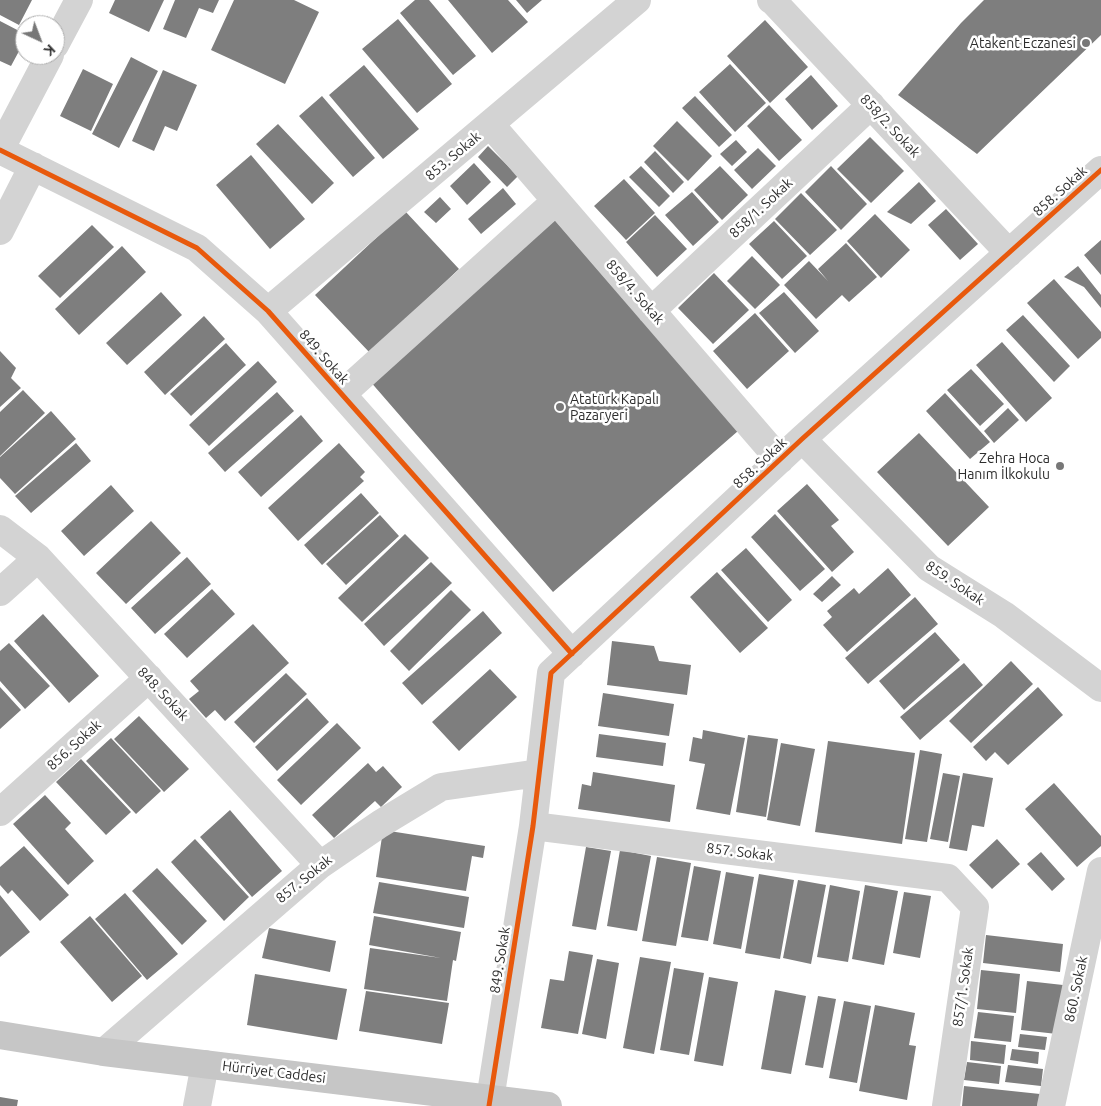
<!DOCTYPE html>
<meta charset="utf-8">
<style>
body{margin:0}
#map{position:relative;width:1101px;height:1106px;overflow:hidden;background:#fff;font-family:Ubuntu,sans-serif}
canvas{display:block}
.north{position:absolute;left:15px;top:15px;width:50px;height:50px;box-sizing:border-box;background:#fff;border:1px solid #ababab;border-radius:50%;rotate:137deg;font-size:14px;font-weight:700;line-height:20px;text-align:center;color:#2e2e2e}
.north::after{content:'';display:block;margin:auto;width:18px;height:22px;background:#777;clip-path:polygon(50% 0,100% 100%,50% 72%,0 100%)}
</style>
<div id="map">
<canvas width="1101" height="1106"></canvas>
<div class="north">K</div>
</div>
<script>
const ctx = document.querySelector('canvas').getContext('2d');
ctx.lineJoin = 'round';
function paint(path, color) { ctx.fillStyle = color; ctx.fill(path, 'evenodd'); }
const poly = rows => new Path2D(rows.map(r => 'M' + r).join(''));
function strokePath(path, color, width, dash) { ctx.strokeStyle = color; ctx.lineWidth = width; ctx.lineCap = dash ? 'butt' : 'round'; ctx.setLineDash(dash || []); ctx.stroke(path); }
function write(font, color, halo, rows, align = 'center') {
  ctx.font = font + ' Ubuntu,sans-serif'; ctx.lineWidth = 5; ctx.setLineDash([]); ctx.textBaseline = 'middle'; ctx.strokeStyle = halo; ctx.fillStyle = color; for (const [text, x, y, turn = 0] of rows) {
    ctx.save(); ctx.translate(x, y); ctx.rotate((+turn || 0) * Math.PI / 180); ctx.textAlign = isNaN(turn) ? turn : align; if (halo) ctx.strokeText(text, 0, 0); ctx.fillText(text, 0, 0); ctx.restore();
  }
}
paint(poly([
 [0,0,32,0,19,25,0,15],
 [115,0,164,0,149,32,109,13],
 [175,0,219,0,213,13,199,8,186,38,163,29],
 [234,0,294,0,319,12,285,84,211,50],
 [415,0,429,0,476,56,453,75,400,13],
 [448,0,508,0,528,22,492,53],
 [516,0,542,0,527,13],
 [984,0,1101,0,1101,35,977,154,898,95,961,23],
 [398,19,452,84,417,113,362,49],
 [765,20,808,67,770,103,727,56],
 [0,21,25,34,25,40,11,66,0,61],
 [131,57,158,71,119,148,92,134],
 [730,64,766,103,735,132,699,92],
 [364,65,419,129,383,159,329,95],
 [83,69,113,84,91,131,60,116],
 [163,70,197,85,177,131,165,126,154,151,132,141],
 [811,75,838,106,812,130,785,99],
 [322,96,375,158,353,177,299,116],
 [695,96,732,135,719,147,682,108],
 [769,105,802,140,779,161,747,126],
 [677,121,712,156,688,181,653,146],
 [278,124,334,183,312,204,256,144],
 [870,137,904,171,871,203,837,169],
 [736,140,747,152,732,166,720,154],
 [488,146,518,176,507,187,478,157],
 [758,148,776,166,752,189,734,170],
 [655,151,684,182,673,193,644,162],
 [251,155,305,219,270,249,216,185],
 [474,163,491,182,467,205,450,186],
 [641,166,670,196,659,207,629,177],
 [720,166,748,195,722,220,694,190],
 [831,166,867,204,841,230,805,192],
 [624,179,655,213,626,240,594,206],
 [919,182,936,201,911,224,887,212],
 [503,188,516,204,481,234,468,219],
 [692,192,719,222,693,246,665,215],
 [801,193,837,230,810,255,775,219],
 [440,197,451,209,436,223,424,212],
 [946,209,978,244,960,260,928,225],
 [405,211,459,269,370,353,315,295],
 [875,214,910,250,881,278,847,241],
 [655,215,687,249,657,277,626,242],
 [554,219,738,431,553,592,369,380],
 [774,221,807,256,782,279,749,244],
 [92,225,114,247,60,298,38,276],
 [1101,240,1101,275,1084,255],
 [846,243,877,277,849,302,842,295,816,319,784,285,809,261,828,281,818,269],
 [122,246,146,272,79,335,55,309],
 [752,256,780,285,755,309,727,281],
 [1078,266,1101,295,1101,308,1084,287,1064,277],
 [714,273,749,310,713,344,678,308],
 [1054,279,1101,332,1101,338,1078,359,1027,303],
 [161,292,182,315,127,365,106,343],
 [784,292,819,331,795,353,759,313],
 [755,313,789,351,747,389,713,351],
 [1023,315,1070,366,1054,382,1006,330],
 [204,316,225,339,165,395,144,372],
 [1002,342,1052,398,1026,422,976,365],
 [226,343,246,365,191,416,170,394],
 [0,351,16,368,11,378,21,388,0,407],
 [258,361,277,382,209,446,189,425],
 [971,369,1004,404,980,426,947,390],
 [23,390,45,413,0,456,0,412],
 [277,392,294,411,225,472,208,453],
 [945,393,990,442,970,459,926,411],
 [1008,408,1019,420,994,443,984,431],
 [51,411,76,439,15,494,0,478,0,457],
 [301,415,323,441,261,497,238,472],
 [919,433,989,507,948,546,877,472],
 [76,443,91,461,31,513,15,496],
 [339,443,365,472,360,477,364,481,298,541,268,508],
 [807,484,839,520,831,526,854,552,832,572,777,511],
 [111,485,134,511,84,556,61,531],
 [361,493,379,513,322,565,304,545],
 [775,514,825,569,800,591,751,537],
 [380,515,399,536,346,585,326,564],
 [151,521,181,553,126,604,96,573],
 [405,534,429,558,362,622,338,598],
 [746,548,792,600,768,622,721,570],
 [187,557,211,584,155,634,131,608],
 [431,562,452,583,384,646,364,624],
 [888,568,911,595,847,652,823,625,832,617,827,611,854,588,859,594],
 [717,572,768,628,740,653,690,597],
 [832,576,841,585,822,602,813,594],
 [212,589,235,614,187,658,164,634],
 [451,590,471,610,409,671,390,651],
 [915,597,938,624,868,684,845,658],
 [483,611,502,633,422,705,402,683],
 [43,614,99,676,69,703,14,641],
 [253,624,289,663,225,721,215,710,206,718,189,699,199,691,190,681],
 [935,632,960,660,904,710,879,681],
 [612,641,654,646,659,661,691,665,687,695,607,685],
 [9,643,50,686,25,709,0,681,0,651],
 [1011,661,1033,684,971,743,949,721],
 [964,663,983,685,920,740,900,717],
 [490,669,517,697,459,751,432,722],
 [286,673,307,694,254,743,234,722],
 [0,687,21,710,0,729],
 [1038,687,1063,715,1008,765,995,752,986,761,973,747],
 [603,693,674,704,669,736,598,726],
 [307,698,329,722,277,771,255,747],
 [139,716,189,769,164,792,114,739],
 [337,723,361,748,301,805,277,780],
 [703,730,745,738,730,815,696,809,705,764,689,761,693,737,702,739],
 [599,734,666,743,663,766,596,757],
 [748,735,778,739,766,817,736,812],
 [111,738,161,791,136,814,86,761],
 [828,741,915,753,902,844,815,832],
 [781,743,815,749,800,826,767,820],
 [920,750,942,754,927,842,905,839],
 [81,759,131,812,106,835,56,782],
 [368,763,376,772,383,766,402,787,381,807,375,801,334,838,312,815],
 [593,772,675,785,670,822,578,809,582,784,591,786],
 [943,773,960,776,948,842,930,839],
 [963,773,993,778,984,827,972,825,967,851,949,848],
 [1054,783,1101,836,1101,846,1077,867,1025,809],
 [45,795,71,823,65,829,94,861,68,885,13,824],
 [230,810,282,871,252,897,200,837],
 [383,830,485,846,483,858,472,856,466,891,376,877],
 [195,839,249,897,224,921,171,862],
 [997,839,1020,864,992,889,969,865],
 [24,846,69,895,40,921,12,890,8,894,0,885,0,867],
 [586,847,611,851,596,930,572,926],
 [620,850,651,856,637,931,607,926],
 [1041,852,1065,879,1052,891,1027,864],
 [657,857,691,863,676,946,642,941],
 [694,866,721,871,708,941,681,937],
 [157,868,207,921,182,945,132,891],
 [726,872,754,877,741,949,713,944],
 [759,874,794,880,780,959,745,953],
 [798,880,826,885,811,964,783,958],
 [379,882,469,897,464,928,373,913],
 [830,885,860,891,848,962,817,957],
 [865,885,898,891,884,965,852,959],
 [904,892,931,896,920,958,893,953],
 [125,893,178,954,147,980,95,919],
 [0,895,30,932,0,957],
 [90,916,142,976,112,1002,60,942],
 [374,916,461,932,456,961,453,960,447,1001,364,989,370,948,441,958,369,945],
 [269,928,336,941,330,972,262,958],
 [986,935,1063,944,1060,972,983,963],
 [569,951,593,955,578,1034,541,1028,550,979,564,981],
 [640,957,671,962,654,1054,623,1048],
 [597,959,619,963,606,1039,582,1034],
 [674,968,704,973,689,1055,660,1050],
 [981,970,1020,974,1016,1013,977,1009],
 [255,974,347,989,337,1040,247,1025],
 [709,977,738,982,723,1066,694,1061],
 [1027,981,1063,985,1057,1034,1021,1030],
 [775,990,806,996,791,1074,761,1069],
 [366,991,449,1003,442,1044,359,1031],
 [818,996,836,999,823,1068,805,1065],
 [844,1001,871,1006,857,1083,829,1078],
 [875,1005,915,1013,909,1045,916,1046,907,1100,859,1091],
 [978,1012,1014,1016,1011,1042,974,1038],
 [1020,1034,1047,1037,1045,1050,1018,1047],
 [971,1041,1006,1045,1004,1064,970,1060],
 [1012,1049,1039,1052,1038,1064,1010,1060],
 [967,1062,1001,1066,999,1084,964,1080],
 [1008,1065,1043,1069,1041,1086,1005,1082],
 [964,1086,1040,1094,1039,1106,962,1106],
 [0,1097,18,1100,17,1106,0,1106]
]), '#7e7e7e');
strokePath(poly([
 [771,0,773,1,1009,253],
 [55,45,79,0],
 [490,124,780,460],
 [0,150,197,248,268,311,572,654],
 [0,150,50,55],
 [0,231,33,166],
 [268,311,637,0],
 [651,311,871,105],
 [342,394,556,201],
 [802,439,929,568,1004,615,1101,688],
 [0,529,38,558,320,865],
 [0,592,38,558],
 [0,812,149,678],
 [533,826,948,878,975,907,946,1106],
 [104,1052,320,865,380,824,441,787,539,773],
 [197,1106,205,1064],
 [489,1106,533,826,551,673,802,439,1101,170],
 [1051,1106,1101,871]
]), '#d3d3d3', 28);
strokePath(poly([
 [0,1035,104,1052,548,1106]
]), '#c6c6c6', 28);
strokePath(poly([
 [0,150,197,248,268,311,572,654],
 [489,1106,533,826,551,673,802,439,1101,170]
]), '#e8590c', 5);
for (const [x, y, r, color] of [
 [1086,43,5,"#777"],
 [560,407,5,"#777"],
 [1060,466,5,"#777"]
]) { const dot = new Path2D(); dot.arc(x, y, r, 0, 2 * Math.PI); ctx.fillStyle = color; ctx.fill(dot); strokePath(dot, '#fff', 2); }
write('14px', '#2e2e2e', '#fff', [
 ["Atakent Eczanesi",1076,43],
 ["Atatürk Kapalı",570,399,"left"],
 ["Pazaryeri",570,415,"left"],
 ["Zehra Hoca",1050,458],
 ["Hanım İlkokulu",1050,474]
], 'right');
write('14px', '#2e2e2e', '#fff', [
 ["858/2. Sokak",890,126,47],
 ["853. Sokak",453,156,-40],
 ["858. Sokak",1060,191,-42],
 ["858/1. Sokak",761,208,-43],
 ["858/4. Sokak",635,292,49],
 ["849. Sokak",324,357,49],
 ["858. Sokak",760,463,-43],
 ["859. Sokak",955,583,34],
 ["848. Sokak",163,694,47],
 ["856. Sokak",74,745,-42],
 ["857. Sokak",740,852,7],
 ["857. Sokak",304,879,-39],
 ["849. Sokak",500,960,-81],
 ["857/1. Sokak",963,987,-82],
 ["860. Sokak",1076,989,-78],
 ["Hürriyet Caddesi",274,1072,7]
]);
</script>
